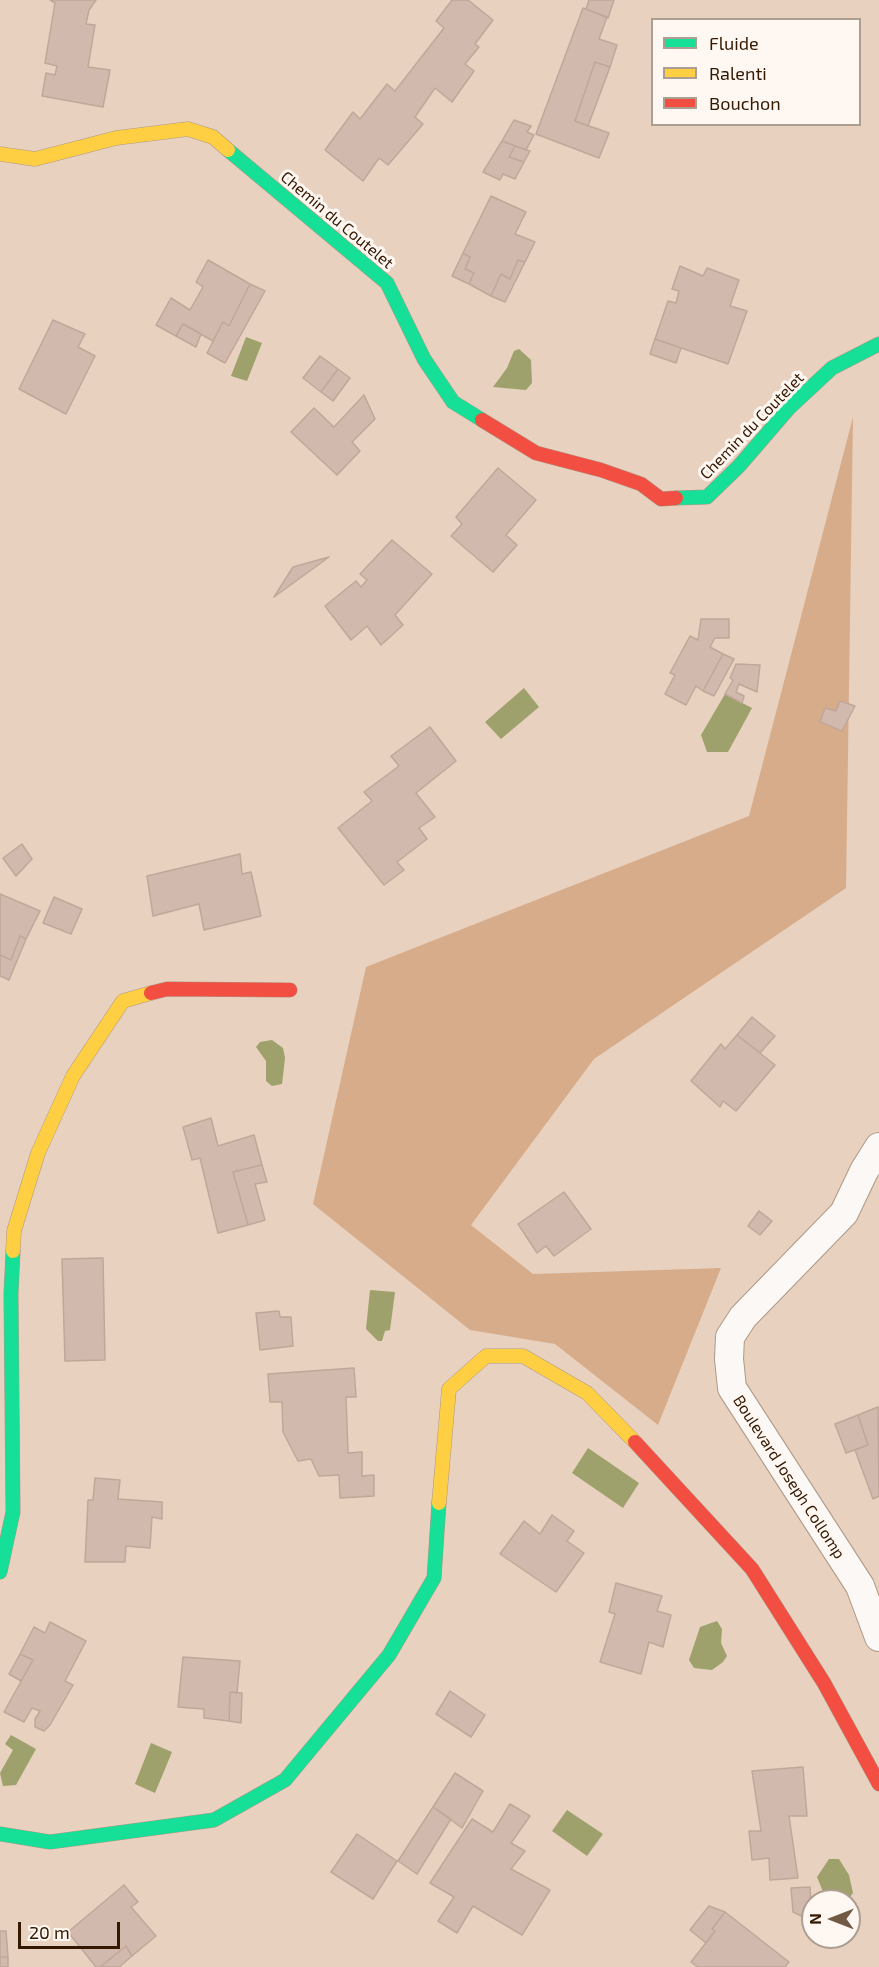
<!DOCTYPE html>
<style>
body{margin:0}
#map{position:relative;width:879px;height:1967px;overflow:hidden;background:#e8d1bf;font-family:"Exo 2",sans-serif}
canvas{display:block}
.legend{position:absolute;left:651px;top:18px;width:210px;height:108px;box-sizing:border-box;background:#fff7f2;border:2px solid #ad9e92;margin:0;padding:8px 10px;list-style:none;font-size:18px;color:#331902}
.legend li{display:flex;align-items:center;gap:12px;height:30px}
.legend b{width:30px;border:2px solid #ad9e92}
.north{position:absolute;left:801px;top:1889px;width:60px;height:60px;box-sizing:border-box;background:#fff7f2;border:2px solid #ad9e92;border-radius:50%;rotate:270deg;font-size:16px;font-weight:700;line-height:24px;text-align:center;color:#331902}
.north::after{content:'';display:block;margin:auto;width:21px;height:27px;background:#725944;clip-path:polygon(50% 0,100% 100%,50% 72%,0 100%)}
.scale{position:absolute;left:18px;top:1922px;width:102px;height:27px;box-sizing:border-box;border:3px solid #331902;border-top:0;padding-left:8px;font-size:18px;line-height:21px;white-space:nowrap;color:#331902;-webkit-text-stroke:4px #fff7f2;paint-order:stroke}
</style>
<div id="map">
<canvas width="879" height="1967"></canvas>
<ul class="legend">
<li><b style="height:8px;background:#16e098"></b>Fluide</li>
<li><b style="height:8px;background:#ffcf43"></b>Ralenti</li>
<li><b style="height:8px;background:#f24e42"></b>Bouchon</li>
</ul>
<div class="north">N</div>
<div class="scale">20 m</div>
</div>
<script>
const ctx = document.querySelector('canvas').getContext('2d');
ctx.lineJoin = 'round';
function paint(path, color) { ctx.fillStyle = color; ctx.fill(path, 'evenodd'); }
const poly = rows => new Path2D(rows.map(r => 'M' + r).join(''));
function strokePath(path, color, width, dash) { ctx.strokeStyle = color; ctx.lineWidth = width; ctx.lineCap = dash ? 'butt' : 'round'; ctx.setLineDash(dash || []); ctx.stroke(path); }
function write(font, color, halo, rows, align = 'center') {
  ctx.font = font + ' "Exo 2",sans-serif'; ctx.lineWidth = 6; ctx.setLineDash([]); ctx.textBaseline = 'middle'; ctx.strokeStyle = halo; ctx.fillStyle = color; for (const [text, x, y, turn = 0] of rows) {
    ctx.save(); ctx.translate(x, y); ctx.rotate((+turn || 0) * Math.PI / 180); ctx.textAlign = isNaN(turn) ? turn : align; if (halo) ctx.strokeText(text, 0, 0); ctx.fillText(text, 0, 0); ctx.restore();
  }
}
paint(poly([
 [853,417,846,888,594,1059,471,1225,533,1274,721,1268,658,1425,555,1344,470,1330,313,1204,366,967,749,816]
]), '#d7ac8a');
paint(poly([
 [246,337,262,343,247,381,231,376],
 [519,349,531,360,532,383,526,390,493,387,507,368,514,351],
 [524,688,539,707,501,739,485,722],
 [725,694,752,708,728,752,707,752,701,735],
 [272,1040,283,1048,285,1058,282,1084,272,1086,266,1081,266,1061,256,1047,260,1042],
 [370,1290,395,1292,390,1330,385,1331,382,1341,378,1341,366,1329],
 [588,1448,639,1483,623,1508,572,1473],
 [717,1621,722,1629,721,1643,727,1656,723,1662,712,1670,694,1668,689,1660,700,1627],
 [11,1735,36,1749,16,1785,3,1786,0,1773,13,1750,5,1744],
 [151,1743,172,1752,155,1793,135,1784],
 [567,1810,603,1834,587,1856,552,1831],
 [829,1859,839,1859,849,1875,853,1893,847,1901,826,1899,817,1877]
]), '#9ea16c');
const building = poly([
 [50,0,96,0,89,10,86,24,95,25,88,67,110,70,103,107,42,96,46,73,55,75,57,66,45,63,55,3,50,0],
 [452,0,468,0,493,20,475,44,479,47,465,64,474,71,452,102,435,88,415,117,423,124,388,165,379,158,363,181,325,150,353,112,360,119,387,84,395,91,444,28,436,21,452,0],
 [589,0,614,0,608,18,586,9,589,0],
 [583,8,607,17,599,39,617,45,610,67,595,62,575,121,609,133,599,158,536,134,583,8],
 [595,62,610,67,588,126,575,121,595,62],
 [514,120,531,126,527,132,534,135,526,150,502,141,514,120],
 [502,141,515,146,509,157,524,162,515,179,503,174,500,180,483,172,502,141],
 [515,146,530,151,524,162,509,157,515,146],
 [491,196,526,212,515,234,535,242,525,262,518,260,510,279,501,274,491,296,469,284,474,273,465,269,470,257,463,253,491,196],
 [463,253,470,257,465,269,474,273,469,284,452,276,463,253],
 [208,260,250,284,229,326,223,322,213,341,183,324,176,336,156,325,171,298,190,310,203,287,196,282,208,260],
 [518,260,525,262,505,302,491,296,501,274,510,279,518,260],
 [680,266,703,276,707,268,739,280,730,306,747,311,728,364,655,339,668,301,676,303,679,291,672,289,680,266],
 [250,284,265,291,225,363,207,353,223,322,229,326,250,284],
 [53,320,85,334,78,347,95,356,66,414,19,389,53,320],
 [183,324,201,334,196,347,176,336,183,324],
 [655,339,681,348,676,363,650,354,655,339],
 [320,356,338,369,321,392,303,378,320,356],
 [338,369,350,378,333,401,321,392,338,369],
 [364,395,375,419,352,442,360,451,337,475,291,432,314,408,334,427,364,395],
 [498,468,536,500,506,535,517,545,493,572,451,536,462,524,456,517,498,468],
 [392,540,432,574,395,615,403,625,381,645,367,626,351,640,325,606,356,581,361,587,367,580,360,574,392,540],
 [329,557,274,597,293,567,329,557],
 [701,619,729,619,729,638,715,638,710,647,723,654,703,691,696,686,686,705,665,694,675,675,670,673,690,636,698,640,701,619],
 [723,654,734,659,714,696,703,691,723,654],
 [736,664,760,665,757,692,739,684,736,692,744,696,742,703,725,694,733,680,730,678,736,664],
 [840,701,855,706,842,731,820,722,825,708,836,711,840,701],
 [430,727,456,761,416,793,435,817,419,828,427,839,397,862,404,870,384,885,338,828,372,801,364,792,399,766,391,756,430,727],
 [22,844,32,859,16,876,3,858,22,844],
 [240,854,242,874,251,872,261,916,204,930,199,904,153,916,147,876,240,854],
 [0,894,40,911,26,939,20,936,11,960,0,955,0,894],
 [54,897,82,909,71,934,43,923,54,897],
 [20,936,26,939,9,980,0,976,0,955,11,960,20,936],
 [752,1017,775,1036,760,1053,737,1035,752,1017],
 [737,1035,775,1065,736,1111,723,1101,720,1107,691,1081,721,1044,725,1049,737,1035],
 [211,1118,218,1146,254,1135,262,1165,233,1172,248,1225,218,1233,200,1158,192,1160,183,1127,211,1118],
 [262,1165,267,1182,255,1184,265,1220,248,1225,233,1172,262,1165],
 [564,1192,591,1229,554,1256,546,1246,537,1253,518,1224,564,1192],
 [759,1211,772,1221,760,1235,748,1226,759,1211],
 [103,1258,105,1360,65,1361,62,1259,103,1258],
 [279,1311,280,1317,291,1317,293,1346,260,1350,256,1313,279,1311],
 [354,1368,356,1397,346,1397,348,1453,362,1452,362,1476,374,1475,374,1496,340,1498,339,1475,319,1476,311,1459,298,1461,283,1432,282,1402,270,1402,268,1374,354,1368],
 [878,1407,879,1496,873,1499,855,1450,868,1445,858,1415,878,1407],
 [858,1415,868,1445,846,1453,835,1424,858,1415],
 [95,1478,120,1480,118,1499,162,1502,162,1519,152,1517,150,1548,126,1546,125,1562,85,1562,88,1500,93,1500,95,1478],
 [552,1515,574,1531,567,1541,584,1553,556,1592,500,1554,524,1521,540,1534,552,1515],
 [616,1583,662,1596,657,1611,671,1615,663,1647,649,1642,641,1674,600,1662,615,1614,609,1612,616,1583],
 [50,1622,86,1641,65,1681,73,1685,50,1725,44,1731,35,1727,35,1719,40,1711,32,1708,24,1722,4,1712,33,1660,20,1654,34,1627,45,1633,50,1622],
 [20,1654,33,1660,21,1681,9,1674,20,1654],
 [183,1657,240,1661,237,1693,230,1692,229,1721,204,1718,204,1709,178,1707,183,1657],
 [450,1691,485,1715,471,1737,436,1714,450,1691],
 [230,1692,242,1693,241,1723,229,1721,230,1692],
 [803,1767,807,1816,789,1816,798,1878,770,1880,769,1858,752,1860,749,1831,761,1831,752,1771,803,1767],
 [455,1773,483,1791,462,1828,433,1807,455,1773],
 [510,1804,530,1816,511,1843,525,1851,511,1869,550,1890,522,1935,473,1906,457,1933,438,1921,454,1897,430,1883,472,1819,493,1832,510,1804],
 [433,1807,451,1819,417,1874,398,1861,433,1807],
 [357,1834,397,1861,373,1899,331,1872,357,1834],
 [124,1885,138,1902,131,1907,156,1936,132,1956,126,1946,100,1967,96,1967,68,1932,124,1885],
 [810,1887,812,1921,793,1912,791,1888,810,1887],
 [709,1906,725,1912,712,1929,715,1931,706,1943,690,1930,709,1906],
 [725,1912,789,1962,785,1967,698,1967,691,1962,715,1931,712,1929,725,1912],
 [0,1931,6,1931,8,1957,0,1957,0,1931],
 [126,1946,132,1956,119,1967,100,1967,126,1946],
 [0,1957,8,1957,8,1967,0,1967,0,1957]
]);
paint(building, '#d2b9ad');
strokePath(building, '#c0a799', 1.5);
const street = poly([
 [879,1147,864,1171,844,1213,743,1317,730,1337,729,1359,732,1388,860,1586,879,1637]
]);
const fast = poly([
 [228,150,387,283,424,359,453,402,482,420],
 [676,498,707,497,739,466,789,408,832,368,879,344],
 [0,1572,13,1512,11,1294,13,1251],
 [0,1834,50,1842,214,1820,285,1780,389,1655,434,1578,439,1503]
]);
const slow = poly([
 [0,154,35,159,116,138,188,129,213,137,228,150],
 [13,1251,14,1231,38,1153,73,1076,123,1001,151,993],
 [439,1503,449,1389,486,1356,523,1356,587,1393,635,1442]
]);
const jam = poly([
 [482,420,536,453,601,470,641,484,661,499,676,498],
 [151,993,167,989,290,990],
 [635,1442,752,1569,824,1683,879,1784]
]);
strokePath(street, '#ae9885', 30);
strokePath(fast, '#ae9885', 15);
strokePath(slow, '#ae9885', 15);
strokePath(jam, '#ae9885', 15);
strokePath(street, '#fcf8f5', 28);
strokePath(fast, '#16e098', 14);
strokePath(slow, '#ffcf43', 14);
strokePath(jam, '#f24e42', 14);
write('16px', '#331902', '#fff7f2', [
 ["Chemin du Coutelet",337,220,40],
 ["Chemin du Coutelet",752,426,-46],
 ["Boulevard Joseph Collomp",789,1477,57]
]);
</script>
